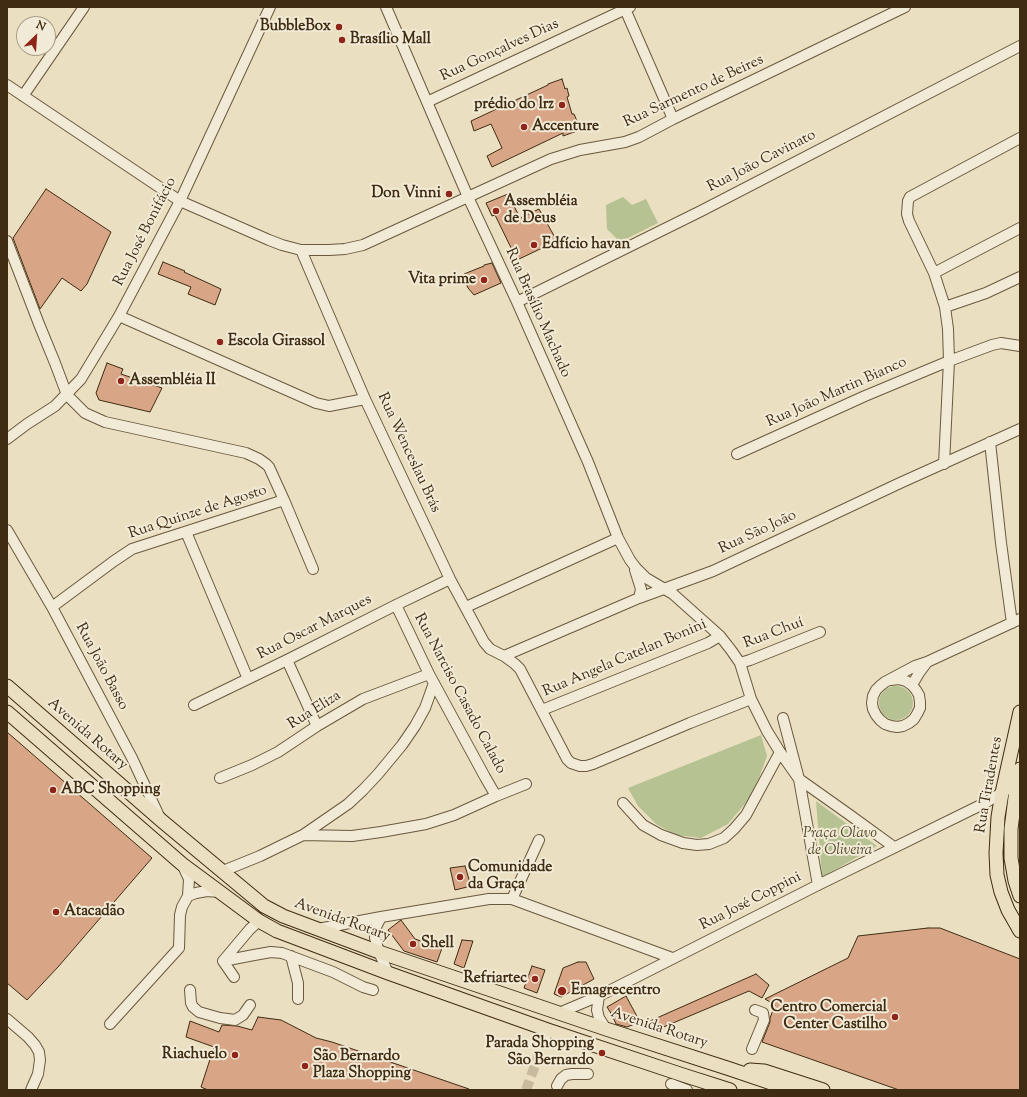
<!DOCTYPE html>
<meta charset="utf-8">
<style>
body{margin:0}
#map{position:relative;width:1027px;height:1097px;overflow:hidden;background:#eadfc0;font-family:"Sorts Mill Goudy",serif}
canvas{display:block}
.frame{position:absolute;inset:0;border:8px solid #3f2c12;pointer-events:none}
.north{position:absolute;left:16px;top:16px;width:40px;height:40px;box-sizing:border-box;background:#f1ead6;border:1px solid #aa9e88;border-radius:50%;rotate:25deg;font-size:11px;font-weight:700;line-height:16px;text-align:center;color:#3f2c12}
.north::after{content:'';display:block;margin:auto;width:14px;height:18px;background:#8f2418;clip-path:polygon(50% 0,100% 100%,50% 72%,0 100%)}
</style>
<div id="map">
<canvas width="1027" height="1097"></canvas>
<div class="frame"></div>
<div class="north">N</div>
</div>
<script>
const ctx = document.querySelector('canvas').getContext('2d');
ctx.lineJoin = 'round';
function paint(path, color) { ctx.fillStyle = color; ctx.fill(path, 'evenodd'); }
const poly = rows => new Path2D(rows.map(r => 'M' + r).join(''));
function strokePath(path, color, width, dash) { ctx.strokeStyle = color; ctx.lineWidth = width; ctx.lineCap = dash ? 'butt' : 'round'; ctx.setLineDash(dash || []); ctx.stroke(path); }
function write(font, color, halo, rows, align = 'center') {
  ctx.font = font + ' "Sorts Mill Goudy",serif'; ctx.lineWidth = 4; ctx.setLineDash([]); ctx.textBaseline = 'middle'; ctx.strokeStyle = halo; ctx.fillStyle = color; for (const [text, x, y, turn = 0] of rows) {
    ctx.save(); ctx.translate(x, y); ctx.rotate((+turn || 0) * Math.PI / 180); ctx.textAlign = isNaN(turn) ? turn : align; if (halo) ctx.strokeText(text, 0, 0); ctx.fillText(text, 0, 0); ctx.restore();
  }
}
paint(poly([
 [623,197,632,205,646,199,658,223,620,242,607,229,606,205],
 '879 703a17 17 0 1 1 34 0a17 17 0 1 1-34 0Z',
 [761,735,767,756,759,778,749,799,728,824,701,838,675,835,656,824,638,806,628,788],
 [816,801,877,846,822,877]
]), '#b7c292');
const building = poly([
 [562,79,565,89,567,88,569,96,567,97,572,114,574,114,577,121,575,122,577,131,563,136,563,133,492,167,487,156,502,148,491,124,474,131,471,121,548,85,548,84,562,79],
 [46,189,111,232,87,284,81,291,62,278,40,309,13,238,46,189],
 [508,194,520,218,539,209,557,241,517,260,495,215,492,216,486,203,508,194],
 [163,262,185,271,184,272,221,289,215,305,188,294,191,287,158,274,163,262],
 [492,263,501,283,474,295,468,288,465,281,464,274,484,266,484,265,492,263],
 [107,363,123,369,121,374,162,388,150,412,99,400,96,393,107,363],
 [7,732,152,858,58,967,27,1000,7,983,7,732],
 [465,866,471,886,455,890,450,868,465,866],
 [401,920,415,939,442,948,437,962,404,951,388,930,401,920],
 [928,928,940,928,1020,959,1020,1090,899,1090,762,1042,770,1022,770,1018,775,1005,765,999,848,958,858,936,928,928],
 [462,940,473,941,464,968,454,964,462,940],
 [578,962,586,962,594,979,561,997,554,994,563,968,578,962],
 [532,966,545,970,537,993,524,988,532,966],
 [756,974,769,985,762,998,749,991,654,1031,650,1021,756,974],
 [626,996,640,1022,627,1027,616,1024,612,1015,607,1007,626,996],
 [258,1017,281,1020,316,1038,332,1042,469,1089,468,1090,208,1090,201,1087,214,1047,186,1037,190,1021,219,1032,222,1025,237,1026,252,1030,258,1017]
]);
paint(building, '#d8a586');
strokePath(building, '#3f2c12', 1);
strokePath(poly([
 [526,1090,544,1041]
]), '#c8bb9d', 10, [10, 5]);
const minor = poly([
 [386,7,468,197,517,302,588,462,618,538,630,560,636,568,646,578,673,594,720,636,731,650,740,663,751,699,767,731,780,752,799,779,847,813,894,847],
 [625,9,673,119],
 [7,85,180,201,269,240,282,245,301,250,329,250,345,249,363,245,551,159,580,150,625,142,639,137,673,119,905,7],
 [23,96,84,7],
 [427,102,630,7],
 [7,241,39,324,55,363,67,395,85,413,105,422,246,453,259,459,266,464,269,467,284,500,313,569],
 [301,250,365,399,450,579,484,642,490,649,504,656,515,664,520,669,567,759,571,763,580,766,586,766,593,764,690,723,751,699],
 [934,273,1020,228],
 [517,302,701,211,1020,46],
 [945,307,986,293,1020,277],
 [119,316,316,403,329,406,365,399],
 [7,439,27,424,55,406,81,379,119,316,180,201,270,7],
 [990,442,1001,543,1012,623],
 [737,454,865,396,949,361,992,345,1001,343,1020,346],
 [944,464,949,361,948,329,945,307,934,273,909,221,907,214,908,201,910,197,1020,138],
 [7,530,52,607,132,758,160,818],
 [186,532,248,679],
 [635,570,641,589,639,598],
 [396,605,429,674,485,777,496,796],
 [52,607,114,561,132,549,284,500],
 [466,607,618,538],
 [504,656,639,598,713,571,900,483,1020,429],
 [287,660,317,726],
 [740,663,750,660,820,632],
 [891,680,898,679,906,681,912,685,916,690,919,695,920,702,920,708,917,714,914,719,909,723,903,726,897,727,891,726,885,724,880,720,876,715,873,709,872,703,873,696,876,690,880,686,885,682,915,666,927,662,1020,619],
 [912,685,919,673,927,662],
 [194,705,287,660,396,605,450,579],
 [542,710,708,643,720,636],
 [783,718,799,779,818,885],
 [220,778,252,765,278,752,317,726,363,699,429,674],
 [623,803,643,825,661,835,683,843,697,845,709,844,724,838,734,829,746,815,780,752],
 [303,835,352,836,381,832,426,824,454,815,496,796,526,784],
 [223,871,260,856,303,835,348,804,363,790,378,774,402,745,415,726,425,708,434,683],
 [188,896,196,893,207,891,219,892],
 [512,899,539,840],
 [381,917,376,927,375,938,379,952,388,973],
 [318,929,381,917,489,899,512,899,672,958],
 [291,956,298,983,298,999],
 [223,961,254,955,271,952,282,953,333,972,363,987,373,990],
 [223,961,250,929,259,921],
 [223,961,234,977],
 [190,990,191,1003,193,1007,199,1012,220,1018,235,1020,243,1015,250,1005],
 [599,996,597,1010,599,1018,606,1029],
 [559,1013,599,996,818,885,985,803,1006,790],
 [7,1019,28,1037,35,1045,39,1052,40,1060,38,1074,31,1090],
 [110,1024,179,948,180,915,182,907,188,896,189,879,182,864],
 [544,1041,548,1030],
 [752,1049,764,1020,763,1013,755,1010],
 [671,1084,687,1090],
 [557,1086,561,1079,566,1075,572,1074,588,1074]
]);
const major = poly([
 [7,686,162,821,264,906,283,916,379,952,606,1029,730,1069,792,1090],
 [7,712,182,864,259,921,277,931,388,973,548,1030,683,1075,730,1090],
 [1020,712,1002,793,998,817,996,853,997,875,1001,892,1008,910,1020,931],
 [1020,769,1017,782,1011,829,1011,858,1015,881,1020,896],
 [750,1070,764,1071,823,1090]
]);
strokePath(minor, '#6a593e', 12);
strokePath(major, '#3f2c12', 15);
strokePath(minor, '#f1ead6', 10);
strokePath(major, '#eadfc0', 13);
for (const [x, y, r, color] of [
 [339,27,4,"#8f2418"],
 [342,40,4,"#8f2418"],
 [562,105,4,"#8f2418"],
 [524,127,4,"#8f2418"],
 [449,194,4,"#8f2418"],
 [496,211,4,"#8f2418"],
 [534,245,4,"#8f2418"],
 [484,280,4,"#8f2418"],
 [220,342,4,"#8f2418"],
 [121,381,4,"#8f2418"],
 [53,790,4,"#8f2418"],
 [460,877,4,"#8f2418"],
 [56,912,4,"#8f2418"],
 [413,944,4,"#8f2418"],
 [535,979,4,"#8f2418"],
 [562,991,5,"#8f2418"],
 [895,1017,4,"#8f2418"],
 [602,1053,4,"#8f2418"],
 [235,1055,4,"#8f2418"],
 [305,1066,4,"#8f2418"]
]) { const dot = new Path2D(); dot.arc(x, y, r, 0, 2 * Math.PI); ctx.fillStyle = color; ctx.fill(dot); strokePath(dot, '#f1ead6', 1.5); }
write('bold 15px', '#3f2c12', '#f1ead6', [
 ["BubbleBox",331,27,"right"],
 ["Brasílio Mall",350,40],
 ["prédio do lrz",554,105,"right"],
 ["Accenture",532,127],
 ["Don Vinni",441,194,"right"],
 ["Assembléia",504,202],
 ["de Deus",504,219],
 ["Edfício havan",542,245],
 ["Vita prime",476,280,"right"],
 ["Escola Girassol",228,342],
 ["Assembléia II",129,381],
 ["ABC Shopping",61,790],
 ["Comunidade",468,868],
 ["da Graça",468,885],
 ["Atacadão",64,912],
 ["Shell",421,944],
 ["Refriartec",527,979,"right"],
 ["Emagrecentro",571,991],
 ["Centro Comercial",887,1008,"right"],
 ["Center Castilho",887,1025,"right"],
 ["Parada Shopping",594,1044,"right"],
 ["São Bernardo",594,1061,"right"],
 ["Riachuelo",227,1055,"right"],
 ["São Bernardo",313,1057],
 ["Plaza Shopping",313,1074]
], 'left');
write('15px', '#3f2c12', '#f1ead6', [
 ["Rua Gonçalves Dias",500,51,-25],
 ["Rua Sarmento de Beires",694,92,-25],
 ["Rua João Cavinato",762,162,-27],
 ["Rua José Bonifácio",146,232,-63],
 ["Rua Brasílio Machado",537,313,66],
 ["Rua João Martin Bianco",837,393,-24],
 ["Rua Wenceslau Brás",408,453,65],
 ["Rua Quinze de Agosto",198,513,-18],
 ["Rua São João",758,533,-25],
 ["Rua Oscar Marques",315,628,-27],
 ["Rua Chuí",774,634,-21],
 ["Rua Angela Catelan Bonini",625,659,-23],
 ["Rua João Basso",101,667,62],
 ["Rua Narciso Casado Calado",459,694,62],
 ["Rua Eliza",315,711,-32],
 ["Avenida Rotary",87,735,41],
 ["Rua Tiradentes",990,785,-80],
 ["Rua José Coppini",751,902,-27],
 ["Avenida Rotary",342,921,20],
 ["Avenida Rotary",659,1029,18]
]);
write('italic 15px', '#574a2c', '#f1ead6', [
 ["Praça Olavo",840,834],
 ["de Oliveira",840,851]
]);
</script>
